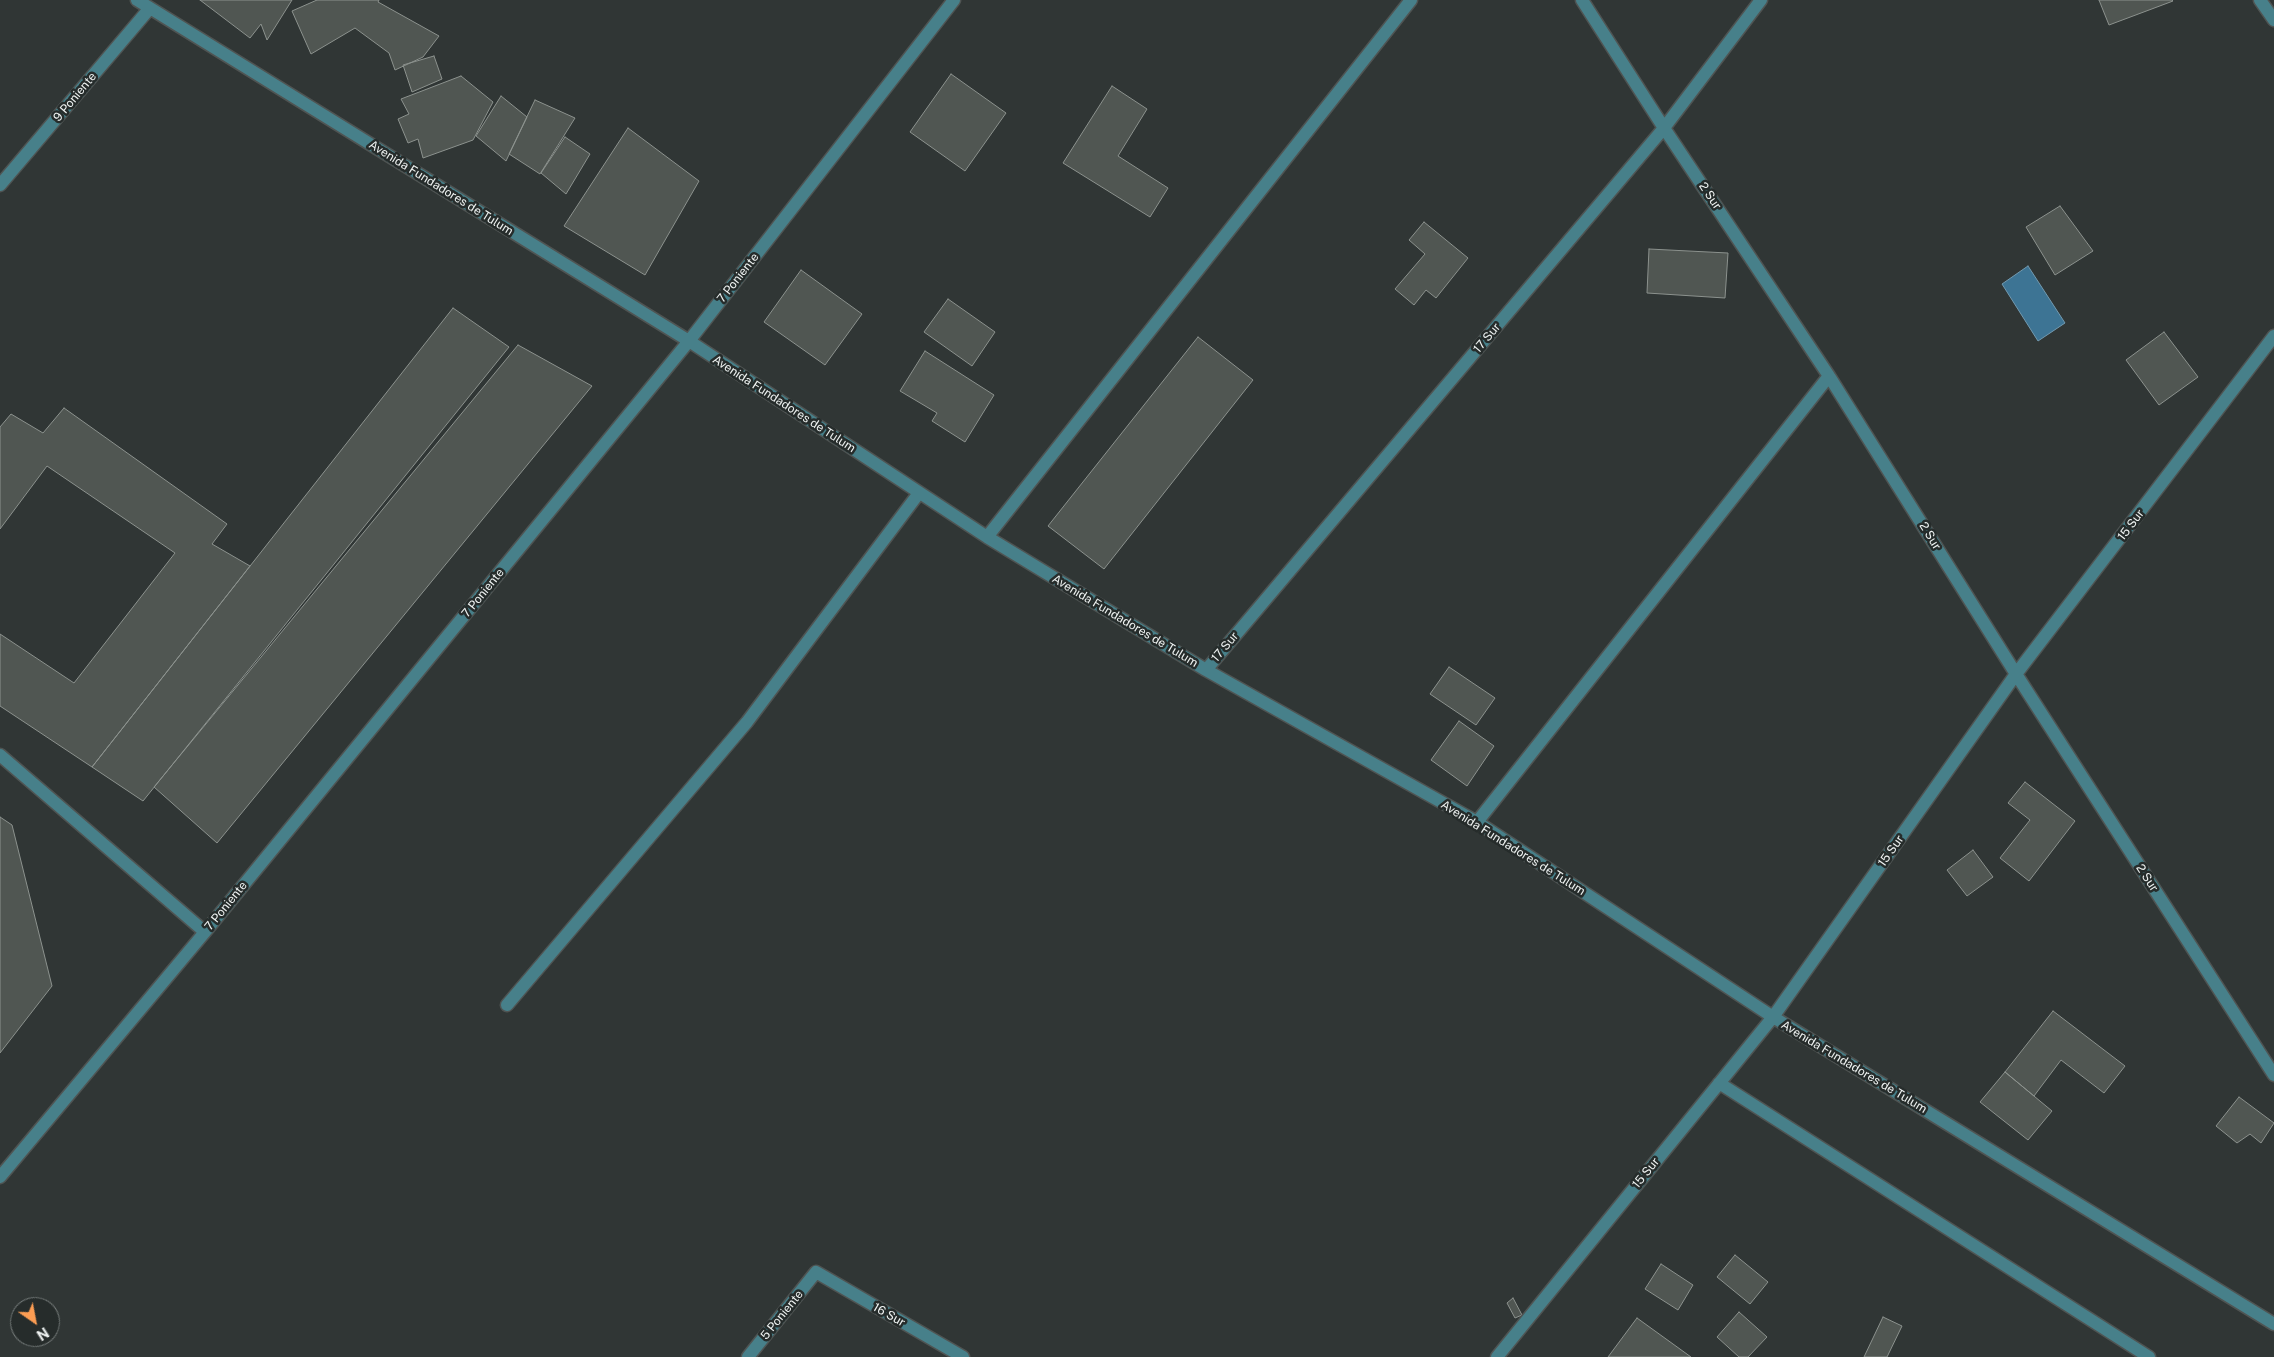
<!DOCTYPE html>
<style>
body{margin:0}
#map{position:relative;width:2274px;height:1357px;overflow:hidden;background:#303635;font-family:"Public Sans",sans-serif}
canvas{display:block}
.north{position:absolute;left:10px;top:1297px;width:50px;height:50px;box-sizing:border-box;background:#262c2b;border:1px solid #767c7b;border-radius:50%;rotate:147deg;font-size:14px;font-weight:700;line-height:20px;text-align:center;color:#eff3f2}
.north::after{content:'';display:block;margin:auto;width:18px;height:22px;background:#fc9d53;clip-path:polygon(50% 0,100% 100%,50% 72%,0 100%)}
</style>
<div id="map">
<canvas width="2274" height="1357"></canvas>
<div class="north">N</div>
</div>
<script>
const ctx = document.querySelector('canvas').getContext('2d');
ctx.lineJoin = 'round';
function paint(path, color) { ctx.fillStyle = color; ctx.fill(path, 'evenodd'); }
const poly = rows => new Path2D(rows.map(r => 'M' + r).join(''));
function strokePath(path, color, width, dash) { ctx.strokeStyle = color; ctx.lineWidth = width; ctx.lineCap = dash ? 'butt' : 'round'; ctx.setLineDash(dash || []); ctx.stroke(path); }
function write(font, color, halo, rows, align = 'center') {
  ctx.font = font + ' "Public Sans",sans-serif'; ctx.lineWidth = 5; ctx.setLineDash([]); ctx.textBaseline = 'middle'; ctx.strokeStyle = halo; ctx.fillStyle = color; for (const [text, x, y, turn = 0] of rows) {
    ctx.save(); ctx.translate(x, y); ctx.rotate((+turn || 0) * Math.PI / 180); ctx.textAlign = isNaN(turn) ? turn : align; if (halo) ctx.strokeText(text, 0, 0); ctx.fillText(text, 0, 0); ctx.restore();
  }
}
const water = poly([
 [2028,266,2065,323,2038,341,2002,284,2028,266]
]);
paint(water, '#3d7494');
strokePath(water, '#729ab0', 1);
const building = poly([
 [200,0,292,0,267,40,261,24,250,38,200,0],
 [317,0,379,0,378,2,439,36,423,57,395,70,389,53,355,28,311,54,292,11,317,0],
 [2099,0,2172,0,2173,1,2109,25,2099,0],
 [434,56,442,79,412,92,403,65,434,56],
 [951,74,1006,113,965,171,910,132,951,74],
 [461,76,493,102,473,140,423,158,418,139,408,143,398,119,409,114,401,99,461,76],
 [1112,86,1147,109,1118,156,1168,188,1150,217,1063,163,1112,86],
 [501,96,527,117,506,161,476,136,501,96],
 [535,100,575,118,540,174,509,154,535,100],
 [628,128,699,181,645,275,564,226,628,128],
 [565,137,590,154,566,194,541,173,565,137],
 [2060,206,2093,251,2055,275,2026,227,2060,206],
 [1424,222,1468,258,1436,298,1426,290,1414,305,1395,289,1425,254,1409,240,1424,222],
 [1649,249,1728,253,1725,298,1647,293,1649,249],
 [801,270,862,314,825,365,764,322,801,270],
 [948,299,995,332,972,366,924,332,948,299],
 [453,308,509,347,143,801,92,767,453,308],
 [2164,332,2198,377,2159,405,2126,360,2164,332],
 [1198,337,1253,380,1104,569,1048,526,1198,337],
 [518,345,592,386,217,843,154,787,518,345],
 [925,351,994,395,965,442,932,421,937,413,900,391,925,351],
 [64,408,227,524,212,544,250,566,92,767,0,706,0,634,74,683,175,553,47,466,0,529,0,427,11,414,43,433,64,408],
 [1449,667,1495,698,1476,725,1430,694,1449,667],
 [1459,721,1494,746,1467,786,1431,760,1459,721],
 [2025,782,2075,821,2029,881,2000,858,2030,820,2008,803,2025,782],
 [0,817,12,825,52,986,0,1053,0,817],
 [1973,850,1993,877,1967,896,1947,870,1973,850],
 [2053,1011,2125,1066,2104,1093,2061,1060,2034,1096,2005,1072,2053,1011],
 [2005,1072,2052,1111,2028,1140,1980,1102,2005,1072],
 [2239,1097,2274,1123,2261,1143,2250,1134,2237,1143,2216,1126,2239,1097],
 [1735,1255,1768,1282,1750,1304,1717,1277,1735,1255],
 [1661,1264,1693,1285,1678,1310,1645,1289,1661,1264],
 [1513,1298,1522,1315,1515,1318,1507,1303,1513,1298],
 [1739,1312,1767,1337,1748,1357,1739,1357,1717,1337,1739,1312],
 [1883,1317,1902,1326,1887,1357,1864,1357,1883,1317],
 [1637,1318,1691,1357,1608,1357,1637,1318]
]);
paint(building, '#505652');
strokePath(building, '#8c928e', 1);
const minor = poly([
 [137,0,689,341,987,537,1206,670,1477,822,1773,1017,2274,1324],
 [1582,0,1664,128,1829,376,2016,674,2274,1075],
 [2260,0,2274,20],
 [0,185,150,8],
 [987,537,1411,0],
 [1206,670,1664,128,1761,0],
 [0,755,205,932],
 [1477,822,1829,376],
 [507,1005,747,722,919,493],
 [1719,1083,2149,1357],
 [0,1177,205,932,689,341,954,0],
 [748,1357,816,1272,963,1357],
 [1497,1357,1773,1017,2016,674,2274,336]
]);
strokePath(minor, '#4f5453', 15);
strokePath(minor, '#47808a', 12);
write('12px', '#eff3f2', '#262c2b', [
 ["9 Poniente",75,97,-50],
 ["Avenida Fundadores de Tulum",441,188,32],
 ["2 Sur",1710,196,56],
 ["7 Poniente",738,278,-52],
 ["17 Sur",1487,338,-50],
 ["Avenida Fundadores de Tulum",784,404,33],
 ["15 Sur",2131,525,-53],
 ["2 Sur",1930,536,58],
 ["7 Poniente",483,593,-51],
 ["Avenida Fundadores de Tulum",1125,621,31],
 ["17 Sur",1225,647,-50],
 ["Avenida Fundadores de Tulum",1513,848,32],
 ["15 Sur",1891,851,-55],
 ["2 Sur",2147,878,57],
 ["7 Poniente",226,906,-51],
 ["Avenida Fundadores de Tulum",1854,1067,31],
 ["15 Sur",1646,1173,-51],
 ["5 Poniente",782,1315,-51],
 ["16 Sur",889,1315,30]
]);
</script>
